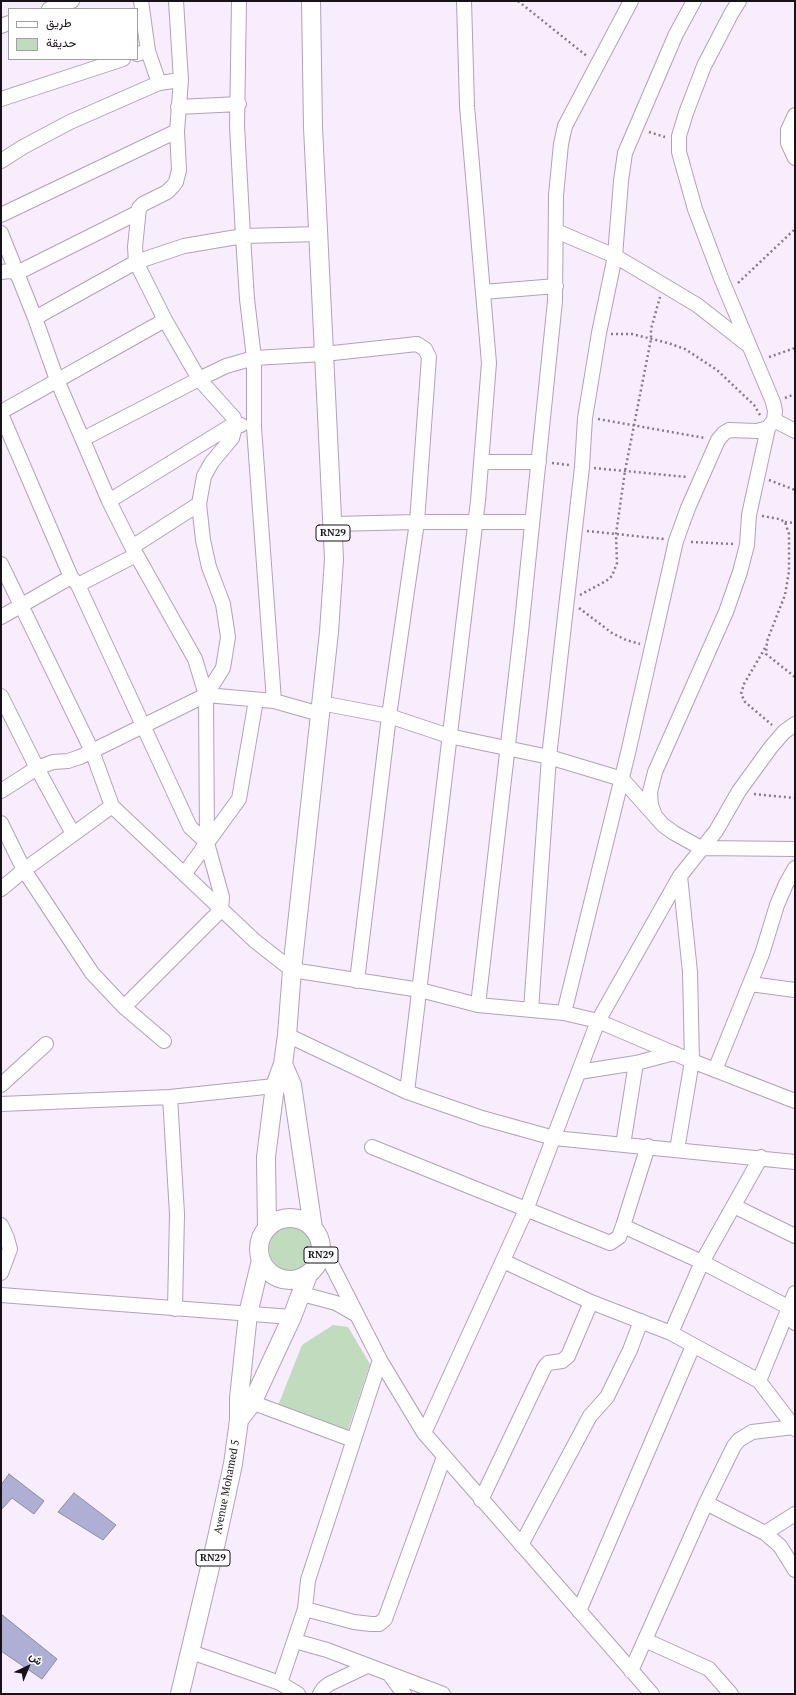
<!DOCTYPE html>
<meta charset="utf-8">
<style>
body{margin:0}
#map{position:relative;width:796px;height:1695px;overflow:hidden;background:#f8edfc;font-family:"PT Serif",Vazirmatn,serif}
canvas{display:block}
.frame{position:absolute;inset:0;border:2px solid #171119;pointer-events:none}
.legend{position:absolute;left:8px;top:8px;width:130px;height:52px;box-sizing:border-box;background:#fff;border:1px solid #a2a0a3;margin:0;padding:5px 7px;list-style:none;font-size:12px;color:#171119}
.legend li{display:flex;align-items:center;gap:8px;height:20px}
.legend b{width:20px;border:1px solid #a2a0a3}
.north{position:absolute;left:8px;top:1647px;width:40px;height:40px;-webkit-text-stroke:3px #fff;paint-order:stroke;rotate:44deg;font-size:11px;font-weight:700;line-height:16px;text-align:center;color:#171119}
.north::after{content:'';display:block;margin:auto;width:14px;height:18px;background:#171119;clip-path:polygon(50% 0,100% 100%,50% 72%,0 100%)}
</style>
<div id="map">
<canvas width="796" height="1695"></canvas>
<div class="frame"></div>
<ul class="legend">
<li><b style="height:5px;background:#fff"></b>طريق</li>
<li><b style="height:11px;background:#c1dbbf"></b>حديقة</li>
</ul>
<div class="north">ش</div>
</div>
<script>
const ctx = document.querySelector('canvas').getContext('2d');
ctx.lineJoin = 'round';
function paint(path, color) { ctx.fillStyle = color; ctx.fill(path, 'evenodd'); }
const poly = rows => new Path2D(rows.map(r => 'M' + r).join(''));
function strokePath(path, color, width, dash) { ctx.strokeStyle = color; ctx.lineWidth = width; ctx.lineCap = dash ? 'butt' : 'round'; ctx.setLineDash(dash || []); ctx.stroke(path); }
function write(font, color, halo, rows, align = 'center') {
  ctx.font = font + ' "PT Serif",serif'; ctx.lineWidth = 3.5; ctx.setLineDash([]); ctx.textBaseline = 'middle'; ctx.strokeStyle = halo; ctx.fillStyle = color; for (const [text, x, y, turn = 0] of rows) {
    ctx.save(); ctx.translate(x, y); ctx.rotate((+turn || 0) * Math.PI / 180); ctx.textAlign = isNaN(turn) ? turn : align; if (halo) ctx.strokeText(text, 0, 0); ctx.fillText(text, 0, 0); ctx.restore();
  }
}
paint(poly([
 '269 1249a22 22 0 1 1 44 0a22 22 0 1 1-44 0Z',
 [333,1325,348,1327,370,1364,347,1433,277,1408,302,1345]
]), '#c1dbbf');
const building = poly([
 [9,1474,44,1501,34,1514,12,1498,1,1510,1,1485,9,1474],
 [74,1493,116,1525,103,1540,58,1512,74,1493],
 [1,1614,57,1659,42,1679,1,1651,1,1614]
]);
paint(building, '#afafd5');
strokePath(building, '#8b8ba4', 1);
const minor = poly([
 [176,1,181,80,177,131,179,170,176,182,173,186,167,192,143,204,139,208,135,247,136,262,165,320,199,379,234,418,234,431,232,438,212,462,204,476,199,504,203,540,209,567,223,604,228,637,223,668,206,695],
 [239,1,237,126,243,236,247,299,254,358,254,428,274,701],
 [49,9,72,1],
 [1,26,9,23],
 [148,51,159,83],
 [137,54,148,51,141,1],
 [1,99,123,59],
 [178,107,239,104],
 [795,115,788,130,788,143,795,158],
 [1,161,23,147,70,122,159,83,181,80],
 [1,215,177,131],
 [556,231,615,256,697,305,748,345],
 [1,233,35,318,57,380,109,501,132,547,195,659,206,695,207,843,222,897,221,910,124,1007],
 [1,272,10,271,17,273,137,213],
 [483,292,556,286],
 [35,318,136,262,184,246,243,236,320,234],
 [1,412,165,320],
 [1,414,71,577,78,585,190,827,207,843],
 [774,420,795,431],
 [83,439,199,379,226,366,254,358,324,354,417,344,425,349,429,357,417,522,389,716,357,981],
 [481,462,539,462],
 [109,501,234,424,241,425],
 [332,524,417,522,532,522],
 [132,547,199,504],
 [1,564,92,751,112,806],
 [78,585,136,555],
 [1,617,71,577],
 [1,696,37,768,73,834],
 [321,703,389,716,449,736,549,757,622,779,663,825,674,833,701,848,795,849],
 [1,791,37,768,53,762,68,761,80,757,206,695,274,701,320,714],
 [654,813,651,805,650,792,655,772,726,612,740,572,747,545,749,515,768,428],
 [1,823,24,870,92,973,124,1007,164,1041],
 [185,873,239,799,256,700],
 [1,889,24,870,112,806,255,941,292,970,420,990,478,1005,564,1013,598,1021,692,1061,795,1101],
 [750,984,795,990],
 [478,1005,521,632,555,301,556,195,561,144,565,126,631,1],
 [531,1010,549,757,582,467,585,418,599,333,615,256,621,181,625,153,676,34,694,1],
 [564,1013,628,753,676,541,688,508,718,440,724,433,729,430,757,431,768,428,774,420,775,411,773,402,721,278,695,209,679,152,679,136,686,113,704,66,731,14,739,1],
 [287,1035,407,1092,482,1118,554,1138,795,1162],
 [715,1070,762,954,777,905,786,884,795,868],
 [579,1072,636,1063,674,1053],
 [1,1085,46,1044],
 [407,1092,478,501,489,363,467,106,464,1],
 [170,1097,177,1214,175,1309],
 [1,1104,170,1097,284,1085],
 [623,1145,636,1063],
 [372,1147,610,1243,619,1237,623,1226,648,1146],
 [677,1150,692,1061,690,972,680,876],
 [734,1206,795,1236],
 [1,1225,7,1238,10,1249,1,1273],
 [623,1226,702,1262,788,1307,795,1323],
 [321,1244,380,1360,424,1433,652,1694],
 [503,1261,591,1302,671,1333,759,1381,794,1427,795,1426],
 [302,1294,336,1303,357,1315],
 [1,1295,292,1317],
 [671,1333,702,1262,761,1157],
 [759,1381,795,1293],
 [243,1399,353,1440],
 [424,1433,526,1210,598,1021,680,876,716,831,739,791,771,747,784,732,795,724],
 [481,1500,544,1368,548,1363,562,1361,568,1356,591,1302],
 [706,1503,765,1533,780,1546,795,1570],
 [765,1533,795,1514],
 [521,1545,590,1416,607,1397,630,1350,641,1321],
 [305,1609,354,1622,371,1624,379,1624,385,1619,444,1457],
 [579,1611,693,1346],
 [645,1640,709,1669,731,1694],
 [295,1641,327,1650,443,1694],
 [191,1652,280,1683,298,1694],
 [631,1671,706,1503,734,1446,739,1440,752,1432,794,1427,795,1429],
 [390,1675,404,1694],
 [280,1683,305,1609,308,1580,380,1360],
 [320,1694,324,1688,329,1684,367,1666]
]);
const major = poly([
 [283,1064,292,1085,313,1228],
 '259 1249a31 31 0 1 1 62 0a31 31 0 1 1-62 0Z',
 [267,1228,266,1157,275,1086,283,1064,287,1035,292,970,329,632,334,559,313,127,311,1],
 [239,1420,252,1403,292,1317,308,1275],
 [180,1694,217,1538,233,1464,239,1420,239,1398,248,1314,261,1260]
]);
strokePath(minor, '#b2a1b8', 16);
strokePath(major, '#b2a1b8', 20);
strokePath(poly([
 [518,1,588,57],
 [649,132,665,137],
 [738,283,795,229],
 [611,334,632,334,668,343,685,349,717,370,754,405,760,415],
 [769,357,795,348],
 [785,398,795,394],
 [598,419,705,438],
 [552,463,569,465],
 [594,468,687,477],
 [769,480,795,490],
 [762,516,779,519,785,522,789,534,789,571,785,595,767,641,766,654,795,677],
 [785,522,795,523],
 [587,531,664,539],
 [691,542,734,544],
 [580,595,606,581,612,576,617,563,616,534,625,471,651,339,651,329,660,297],
 [579,608,612,633,626,640,640,644],
 [765,648,744,684,741,694,745,702,772,725],
 [754,794,795,798]
]), '#847c87', 2.5, [2, 3]);
strokePath(minor, '#fff', 14);
strokePath(major, '#fff', 18);
for (const [x, y, w] of [
 [333,533,34],
 [321,1255,34],
 [213,1558,34]
]) { const box = new Path2D(); box.roundRect(x - w / 2, y - 8, w, 16, 3); ctx.fillStyle = '#fff'; ctx.fill(box); strokePath(box, '#171119', 1); }
write('bold 10px', '#171119', null, [
 ["RN29",333,533],
 ["RN29",321,1255],
 ["RN29",213,1558]
]);
write('11px', '#171119', '#fff', [
 ["Avenue Mohamed 5",227,1487,-79]
]);
</script>
